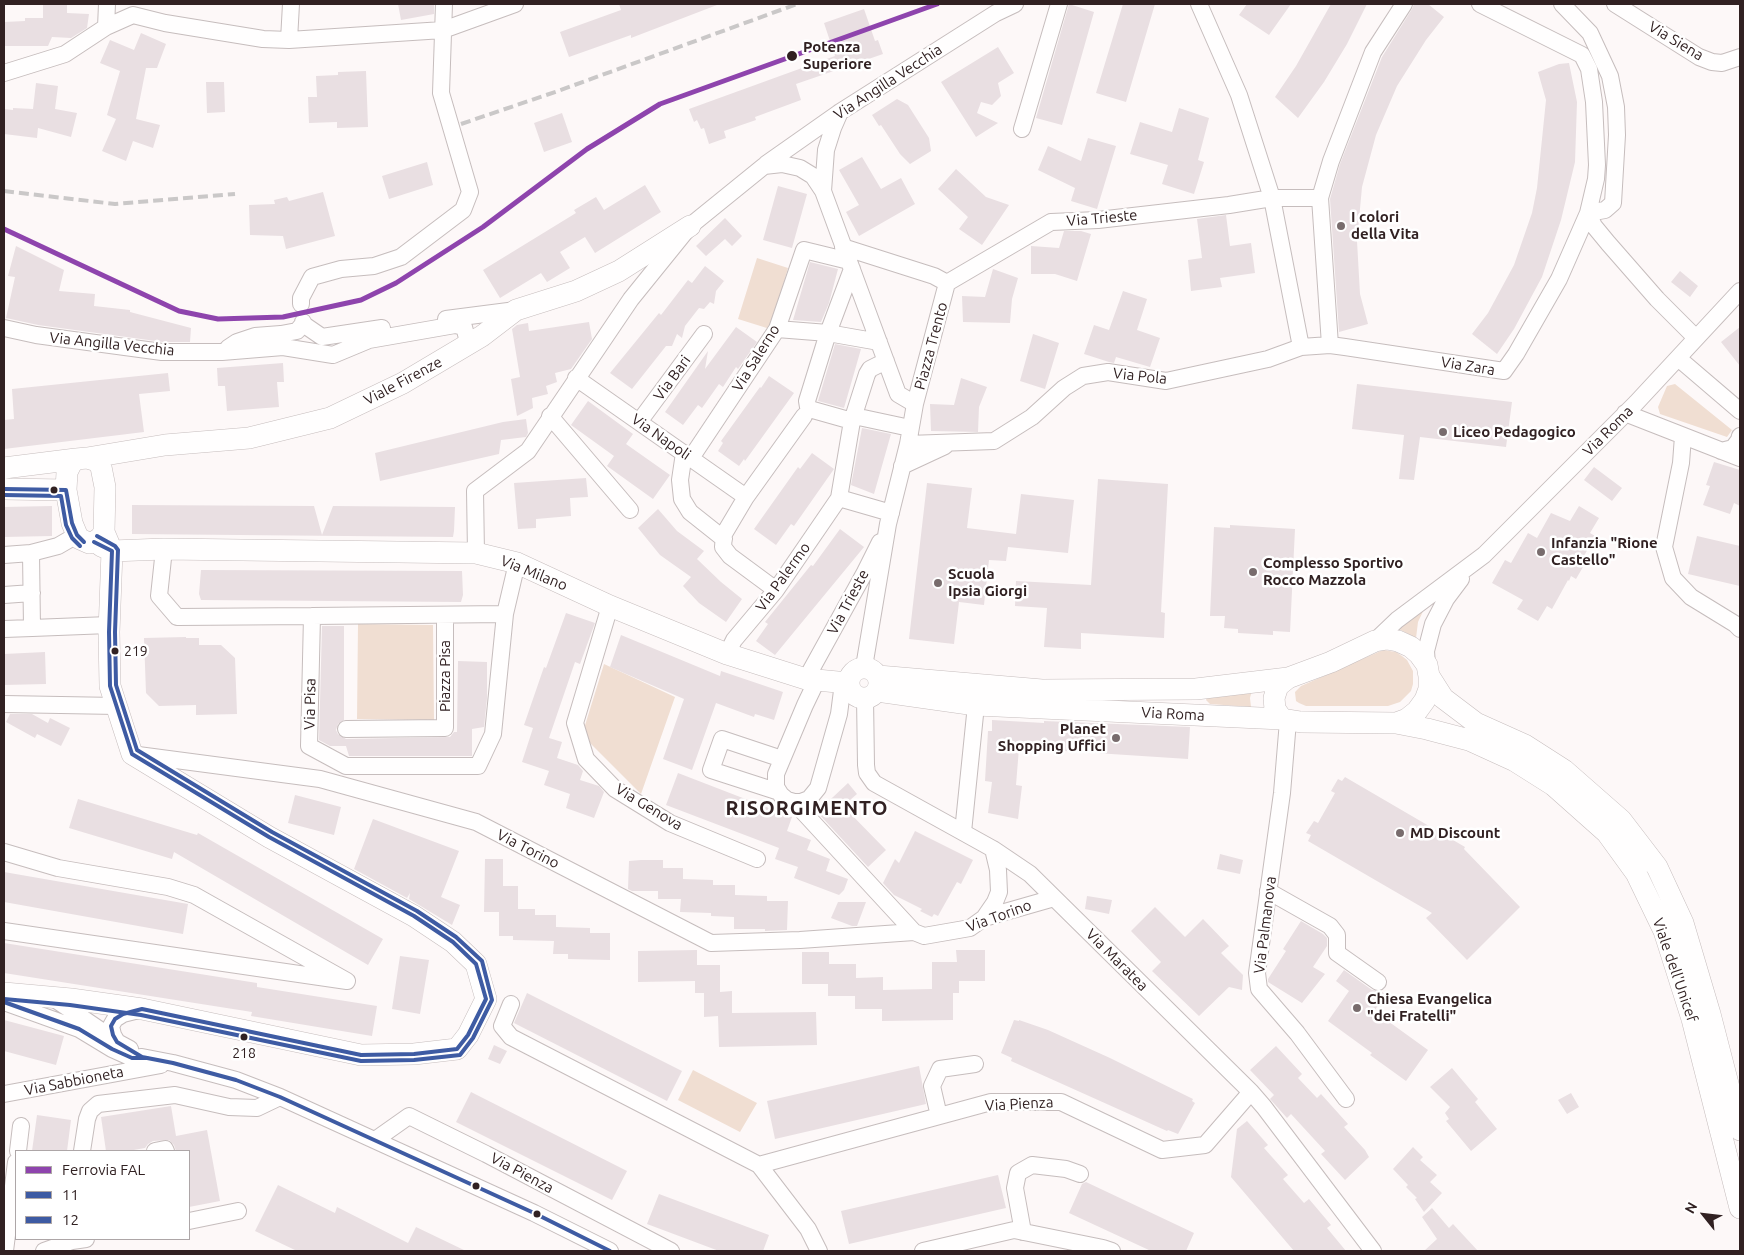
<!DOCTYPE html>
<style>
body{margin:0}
#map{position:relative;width:1744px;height:1255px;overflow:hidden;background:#fdf8f8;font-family:Ubuntu,sans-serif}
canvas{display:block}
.frame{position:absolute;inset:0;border:5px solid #312122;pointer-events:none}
.legend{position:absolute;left:15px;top:1150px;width:175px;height:90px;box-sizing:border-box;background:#fff;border:1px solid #ada6a7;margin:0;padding:6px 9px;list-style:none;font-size:15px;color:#312122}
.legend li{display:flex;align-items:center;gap:10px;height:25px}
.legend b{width:25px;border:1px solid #ada6a7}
.north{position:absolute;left:1679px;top:1190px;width:50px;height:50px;-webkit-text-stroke:4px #fff;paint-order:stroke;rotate:299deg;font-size:14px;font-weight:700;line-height:20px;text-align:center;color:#312122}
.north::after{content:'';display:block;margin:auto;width:18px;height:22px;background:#312122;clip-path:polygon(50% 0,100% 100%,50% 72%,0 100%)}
</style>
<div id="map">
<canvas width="1744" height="1255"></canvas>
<div class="frame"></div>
<ul class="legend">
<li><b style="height:6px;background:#8e44ad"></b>Ferrovia FAL</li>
<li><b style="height:6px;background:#3e5ba3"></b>11</li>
<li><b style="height:6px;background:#3e5ba3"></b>12</li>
</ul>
<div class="north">N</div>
</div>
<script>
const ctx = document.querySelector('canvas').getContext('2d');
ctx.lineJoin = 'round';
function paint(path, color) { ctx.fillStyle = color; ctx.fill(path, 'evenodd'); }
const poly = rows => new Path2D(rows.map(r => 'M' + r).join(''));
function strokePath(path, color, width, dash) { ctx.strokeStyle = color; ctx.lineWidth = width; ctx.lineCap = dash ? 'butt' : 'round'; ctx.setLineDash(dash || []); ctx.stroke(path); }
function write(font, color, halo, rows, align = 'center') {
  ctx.font = font + ' Ubuntu,sans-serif'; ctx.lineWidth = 5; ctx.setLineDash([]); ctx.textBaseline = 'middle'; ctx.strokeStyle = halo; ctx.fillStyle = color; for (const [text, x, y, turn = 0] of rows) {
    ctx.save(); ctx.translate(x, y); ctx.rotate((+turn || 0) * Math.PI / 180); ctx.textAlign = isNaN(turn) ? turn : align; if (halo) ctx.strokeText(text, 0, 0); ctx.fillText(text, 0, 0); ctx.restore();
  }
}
paint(poly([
 [757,258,788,268,770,329,738,319],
 [1675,384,1732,430,1727,437,1660,414,1658,407,1667,386],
 [1425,607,1418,622,1416,638,1397,628],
 [358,624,433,625,434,720,357,719],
 [1383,650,1396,652,1402,656,1407,660,1413,671,1413,684,1411,691,1400,702,1388,706,1306,706,1299,703,1296,701,1295,692,1301,686],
 [604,664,675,697,641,794,582,735],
 [1252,690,1250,698,1251,707,1210,704,1206,700,1207,697],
 [693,1070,757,1103,740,1132,678,1100]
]), '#f0ded2');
paint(poly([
 [43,4,67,4,67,13,89,14,87,28,71,38,52,37,48,46,4,46,4,22,25,21,25,18,43,18],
 [398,4,434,4,434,14,401,20],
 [619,4,717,4,717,5,631,38,631,35,569,57,560,32,621,10],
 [1069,4,1094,12,1062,125,1036,118],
 [1123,4,1155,4,1126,102,1096,93],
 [1247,4,1291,4,1269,35,1239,15],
 [1331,4,1367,4,1347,44,1324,82,1298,118,1275,97,1296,66],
 [1414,4,1428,4,1444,17,1426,40,1397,86,1376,135,1362,187,1357,241,1360,294,1368,324,1339,332,1330,199,1340,164,1382,57,1412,9],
 [864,9,875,41,878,40,883,54,796,84,801,100,755,117,756,120,724,131,726,138,709,144,704,128,701,129,697,120,694,122,689,109,835,56,824,23],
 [141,33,166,44,157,68,146,68,136,119,160,125,153,148,133,141,126,161,102,151,116,119,107,115,120,71,100,63,110,40,134,50],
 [998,47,1014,73,998,83,1001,96,992,105,981,102,977,113,998,123,976,137,941,82],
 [1569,63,1577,102,1575,162,1561,220,1542,277,1514,329,1497,354,1472,334,1488,313,1514,265,1532,213,1537,188,1546,100,1538,72,1559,64],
 [366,71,368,127,337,128,337,122,309,123,308,97,317,97,316,76,338,75,338,72],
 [206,82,224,82,225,112,207,113],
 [36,83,58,86,55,109,77,113,71,137,38,128,37,138,4,134,4,109,13,110,13,108,33,109],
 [897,99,908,105,929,138,931,151,910,164,900,154,881,125,879,126,872,115],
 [1179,108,1209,118,1198,160,1204,162,1194,194,1162,184,1168,165,1130,154,1140,122,1172,132],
 [562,113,572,142,544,152,534,123],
 [1088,138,1116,146,1097,209,1071,201,1075,188,1038,170,1048,146,1081,161],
 [862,157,881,189,901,178,915,204,859,236,846,212,859,205,839,170],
 [427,162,433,185,389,199,382,176],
 [956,169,986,197,1009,205,982,245,959,229,968,217,938,189],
 [645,185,661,212,595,253,585,237,560,252,570,268,547,282,541,273,500,298,483,270,576,213,574,210,596,197,604,210],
 [778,186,807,194,792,248,763,240],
 [323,192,335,236,286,249,283,236,250,235,249,205,275,204,274,200,287,197,289,201],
 [1226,215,1230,246,1251,243,1255,273,1220,278,1222,287,1191,291,1188,260,1202,258,1197,219],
 [725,218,742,236,732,246,725,239,706,256,696,246],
 [1064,231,1081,231,1091,234,1077,281,1055,274,1031,274,1031,246,1059,248],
 [16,246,64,270,59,291,95,294,94,306,130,310,130,312,191,328,190,342,163,342,38,325,6,318,15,277,8,276],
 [810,262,838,269,829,303,821,322,793,320],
 [705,266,724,281,716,291,714,304,710,302,704,309,699,308,685,326,682,338,677,334,672,346,666,346,632,389,610,373,659,313,661,315,688,280,692,283],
 [993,269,1018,278,1012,299,1010,323,963,322,962,296,985,297],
 [1680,271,1698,286,1690,297,1671,282],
 [1123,291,1147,299,1137,330,1160,338,1150,367,1116,357,1114,363,1109,362,1084,354,1094,325,1109,330],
 [589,322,592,339,571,369,555,373,557,382,546,386,548,394,532,398,533,408,517,416,511,379,520,377,512,329,517,325,528,323,529,331],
 [736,327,757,342,738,369,736,367,723,387,719,384,702,408,698,405,683,425,665,412,708,351,705,369],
 [1740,327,1740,366,1721,342],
 [1033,334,1059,343,1045,389,1020,381],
 [835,344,861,349,844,408,818,401],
 [283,363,284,382,277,382,279,407,227,411,225,386,218,386,217,368],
 [168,373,170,391,139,394,144,432,4,449,4,420,14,419,12,389],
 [769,376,794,393,745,461,744,459,739,466,718,451,723,443,721,441,760,387,761,388],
 [961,378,987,387,979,407,978,432,931,431,930,404,954,405],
 [1357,384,1512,402,1506,447,1420,437,1414,480,1399,479,1404,435,1352,429],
 [588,401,633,434,626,444,670,475,653,499,607,466,614,456,571,425],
 [526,419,528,433,526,437,501,440,499,454,380,481,375,453,503,422],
 [862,428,891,434,874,494,851,485],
 [812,453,834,469,794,526,791,524,776,545,754,529,798,467,800,469],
 [1714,462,1740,470,1740,506,1734,503,1730,514,1703,505,1710,486,1706,485],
 [1594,467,1622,488,1612,501,1584,480],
 [586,478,588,497,570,498,571,516,536,519,536,528,518,529,514,483],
 [1098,479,1168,484,1161,612,1165,613,1164,638,1081,633,1081,649,1044,647,1047,608,1015,606,1016,581,1091,585],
 [927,483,972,488,967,528,1016,534,1021,494,1074,500,1068,553,1008,547,1006,561,989,560,984,605,959,602,954,644,909,639],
 [132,505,314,506,322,535,333,506,455,507,454,531,453,537,132,534],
 [52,506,52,536,4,537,4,507],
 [1579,506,1599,518,1590,533,1595,536,1579,565,1583,567,1576,579,1571,576,1569,581,1568,580,1552,609,1547,606,1538,621,1517,609,1523,600,1492,583,1505,560,1511,563,1528,533,1537,538,1551,513,1570,521],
 [658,509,677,531,704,551,697,559,721,582,742,599,726,622,699,603,683,586,691,577,660,555,638,528],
 [1230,525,1295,529,1290,632,1273,631,1273,635,1238,633,1238,629,1224,628,1225,616,1210,616,1214,527,1230,528],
 [840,529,864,547,775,655,756,641,768,624,765,622,811,565,813,566],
 [1697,536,1740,546,1740,586,1688,574],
 [201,570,462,571,463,595,461,602,201,600,199,594],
 [566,613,595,623,580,664,575,662,549,738,562,742,557,758,578,765,583,771,580,780,599,786,604,792,594,818,566,808,570,794,544,785,549,771,522,762,533,728,524,725,544,667,546,668],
 [322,626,344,626,344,720,338,724,336,730,338,734,346,739,450,737,454,732,457,732,458,661,487,662,487,698,484,727,472,729,472,756,349,756,346,746,330,746,319,740],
 [621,635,720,676,721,671,783,692,774,720,755,714,754,717,716,703,692,770,663,759,684,699,610,667],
 [186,637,186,638,199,638,199,645,221,645,235,658,237,714,196,715,196,705,159,706,146,693,144,638],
 [45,652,46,684,4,685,4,654],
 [10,714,32,714,48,723,50,718,70,728,61,746,37,734,35,738,6,722],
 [992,720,1044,723,1044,721,1190,727,1188,759,1019,748,1016,785,1022,786,1018,819,988,813,992,782,985,781,988,731,992,731],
 [678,773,792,817,787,831,811,840,807,850,830,859,826,871,848,879,844,890,839,895,794,878,798,867,775,859,779,848,666,805],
 [1345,777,1465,847,1464,849,1520,907,1467,960,1426,918,1432,913,1308,841,1311,835,1306,833,1314,821,1318,823,1335,793,1331,791,1338,779,1342,781],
 [848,783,857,794,843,806,886,850,868,867,817,812],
 [295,795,341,807,334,835,288,823],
 [78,799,197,835,198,833,383,939,368,965,174,852,172,859,69,828],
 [373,819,459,851,441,897,460,905,452,925,409,899,410,893,407,898,354,869],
 [915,831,973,860,961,884,957,882,938,916,934,914,932,917,920,911,922,909,894,895,883,883,895,859,899,863],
 [1220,854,1243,860,1240,874,1217,869],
 [485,859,503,859,503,886,518,886,518,909,535,909,535,915,556,915,556,927,590,928,590,933,610,933,610,960,568,959,568,954,553,954,554,941,513,940,513,936,499,936,499,912,484,912],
 [641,860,663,860,663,868,683,868,683,879,713,880,713,885,735,885,735,895,767,896,767,901,788,901,787,930,765,931,765,929,734,929,734,917,711,916,711,913,680,912,681,899,658,899,658,891,632,891,628,889,629,861],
 [4,872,188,904,183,934,4,902],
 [1087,896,1112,900,1109,914,1085,909],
 [838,902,866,902,857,926,852,926,831,918],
 [1155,907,1185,937,1203,919,1229,946,1221,953,1243,975,1242,990,1229,987,1199,1016,1152,971,1161,962,1131,931],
 [1301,921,1323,934,1327,938,1327,946,1313,967,1325,974,1302,1003,1268,982,1268,979,1286,951,1283,949],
 [4,943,257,983,257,987,377,1006,372,1036,251,1016,252,1012,4,973],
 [697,950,697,965,720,965,720,992,732,991,732,1013,816,1012,817,1045,719,1047,718,1016,704,1017,704,993,695,993,695,981,638,982,638,951],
 [956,950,985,950,985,981,959,981,959,993,953,993,953,1020,882,1021,882,1009,855,1009,855,996,828,996,828,984,802,984,802,952,829,952,829,964,856,964,856,978,883,977,883,990,932,989,932,962,957,962],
 [400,956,429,960,420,1014,392,1009],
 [1344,970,1372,990,1381,991,1386,995,1374,1011,1428,1050,1406,1081,1370,1055,1372,1053,1328,1021,1349,991,1336,981],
 [527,993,682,1071,667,1101,514,1023],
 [4,1020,64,1036,56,1065,4,1051],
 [1014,1020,1019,1021,1019,1020,1048,1030,1110,1058,1193,1099,1192,1101,1195,1103,1178,1134,1168,1130,1167,1131,1011,1061,1012,1058,1001,1053],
 [494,1045,507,1051,500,1064,488,1059],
 [1276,1046,1302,1074,1298,1078,1317,1098,1321,1094,1348,1124,1344,1127,1365,1150,1369,1157,1345,1180,1321,1154,1325,1151,1291,1114,1287,1118,1270,1099,1274,1095,1250,1070],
 [919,1066,926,1104,775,1139,767,1101],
 [1452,1068,1478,1099,1475,1102,1497,1129,1471,1151,1446,1121,1449,1119,1445,1113,1450,1107,1430,1087],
 [471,1092,627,1171,612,1200,456,1122],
 [1571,1093,1579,1107,1567,1114,1558,1100],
 [171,1106,176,1136,207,1130,220,1201,189,1207,189,1151,176,1151,174,1145,169,1140,153,1141,148,1144,145,1148,128,1151,106,1151,101,1117],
 [37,1115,71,1120,67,1151,32,1151],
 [1247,1121,1268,1145,1264,1148,1288,1175,1283,1179,1304,1203,1309,1199,1331,1225,1327,1228,1346,1251,1294,1251,1231,1177,1237,1129],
 [1413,1147,1423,1157,1420,1160,1437,1175,1430,1182,1442,1193,1424,1212,1415,1199,1417,1198,1406,1187,1408,1185,1393,1169],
 [998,1175,1006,1208,849,1244,841,1211],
 [1086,1182,1194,1233,1186,1251,1151,1251,1069,1213,1082,1184],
 [278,1185,335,1213,337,1207,408,1243,416,1227,466,1251,297,1251,255,1231],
 [659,1194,769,1235,763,1251,719,1251,647,1224],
 [1432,1208,1449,1228,1453,1224,1478,1251,1424,1251,1437,1239,1422,1217]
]), '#e9dfe2');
const minor = poly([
 [1199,4,1239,95,1272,198,1301,347],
 [1480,4,1582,55,1589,69,1594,102,1597,165,1596,179,1588,213,1605,210,1613,203,1617,135,1616,107,1610,76,1590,33,1562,4],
 [1615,4,1699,57,1712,62,1722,63,1740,57],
 [106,27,133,15,165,23,263,39,289,40,443,30,515,4],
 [289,40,291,4],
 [4,73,65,54,106,27,107,4],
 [1022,129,1059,4],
 [766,164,840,112,996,13,1015,4],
 [823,191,826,150,833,128,840,112],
 [843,247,934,276,947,283],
 [852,269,828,333,879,342],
 [947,283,1051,222,1098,220,1229,205,1272,198,1320,198],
 [301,304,301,298,312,277,341,269,374,266,401,257,463,210,470,192,441,93,444,4],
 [446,319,516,310],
 [303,322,303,324,322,337,382,328],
 [4,328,36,335,162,352,222,352,283,347,333,355,369,340,455,325,464,327,467,338,464,347],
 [777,329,828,333,807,401,808,407,813,410,852,421,867,374,870,369,886,361],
 [1330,345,1320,198,1331,161,1373,52,1404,4],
 [228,348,237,342,255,336,281,334,297,331,303,324],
 [1678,358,1740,411],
 [576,378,746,497,724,534,723,547,730,556,776,590],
 [1625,413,1740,458],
 [550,416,630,510],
 [854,416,910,428],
 [639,422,704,334],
 [1683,436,1681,463,1664,547,1673,578,1691,597,1735,624,1740,629],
 [908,444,994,441,1032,417,1064,388,1083,376,1108,372,1166,381,1268,359,1301,347,1330,345,1345,347,1504,371,1516,354,1559,279,1588,213,1594,226,1608,243,1657,299,1696,338],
 [1721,451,1733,448,1739,440,1740,436],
 [684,453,680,480,682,499,690,512,724,539],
 [691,458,777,329,804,250,849,261],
 [902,466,945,446],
 [746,497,804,416],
 [839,498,891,513],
 [164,549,159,596,177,617,312,616],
 [476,553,475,491,528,451,631,299,690,226,764,166,782,164,800,168,813,176,823,191,898,394,915,404],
 [4,555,31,553,58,546,77,535],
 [4,595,32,593],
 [610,606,575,723,586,759,615,789,670,823,757,859],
 [505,614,312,616,309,746,346,766,478,766,493,734,505,614,517,563],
 [32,628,109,625],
 [4,629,32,628,31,553],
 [1375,641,1397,620,1484,555,1636,403,1740,291],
 [727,654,734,640,776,590,839,498,852,421],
 [1427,665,1426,651,1433,624,1446,599,1461,579],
 [864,667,888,524,908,444,915,404,947,283],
 [806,679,865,572,880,542],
 [817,680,805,705,776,774,776,787,781,795,787,800,794,802,801,802,809,799,818,788,839,714,843,683],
 [865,698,866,765,867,773,874,783,993,849,1030,874,1251,1092,1264,1107,1373,1251],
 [4,704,117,706],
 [1288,721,1282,793,1257,973,1259,989,1297,1033,1346,1099],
 [346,729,445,728,445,615],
 [138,755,320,779,476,822,711,943,800,940,914,932,924,936,970,928,984,918,1054,898],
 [779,792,711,770,722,739,782,759],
 [794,802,914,932],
 [963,832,976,705],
 [4,852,58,868,168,887,194,895,347,981,4,931],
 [1268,891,1330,926,1337,935,1337,953,1378,982],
 [984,918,995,902,999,892,998,870,993,849],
 [53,998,109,1036],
 [4,1002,79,1029,112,1049,132,1058,142,1057,173,1063,236,1080,280,1097,534,1213,610,1251],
 [511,1004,502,1026,511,1037,759,1165],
 [130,1049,117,1042,113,1035,111,1026,115,1019,123,1014,139,1010],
 [4,1094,161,1065],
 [939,1116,932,1086,940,1069,975,1064],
 [375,1140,409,1116,486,1154,671,1251],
 [18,1151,21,1126],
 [82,1151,87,1119,90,1111,98,1104,175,1095,229,1107,257,1108,280,1097],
 [155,1151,165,1149,166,1151],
 [189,1221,238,1211],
 [1023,1232,1015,1188,1018,1173,1032,1165,1066,1169,1080,1174],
 [5,1251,16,1162],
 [44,1251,72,1241,86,1239],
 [819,1251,808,1229,759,1165,991,1102,1061,1102,1162,1150,1205,1145,1251,1092],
 [923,1251,1014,1230,1103,1248,1112,1251]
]);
const major = poly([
 [87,458,165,445,249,438,330,418,403,383,482,336,516,310,576,291,619,271,690,226],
 [87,458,97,461,101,467,105,487,104,532,100,538,94,542,89,543,80,539,77,535,72,523,66,490,67,472,71,464,76,459,87,458],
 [4,468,76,459],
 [4,489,66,490],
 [101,546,112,551,164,549,476,553,517,563,610,606,727,654,806,679,848,683],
 '849 683a15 15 0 1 1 30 0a15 15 0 1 1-30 0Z',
 [1429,676,1443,698,1476,723,1525,745,1564,770,1621,820,1657,867,1683,923,1710,1014,1740,1130],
 [877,691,976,705,1282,719,1301,722,1396,723,1407,719,1417,711,1425,700,1429,689,1429,676,1427,665,1419,654,1411,647,1398,641,1387,639,1375,641,1331,662,1288,678,1196,689,1042,690,878,676],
 [1282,719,1275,709,1274,698,1278,686,1288,678],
 [1396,723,1427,729,1469,740,1515,761,1553,785,1607,833,1636,873,1664,931,1692,1019,1740,1208],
 [4,993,71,999,142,1009,361,1055,414,1054,457,1049,468,1035,486,999,476,964,453,942,414,916,269,837,132,754,110,686,109,632,112,551,104,532]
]);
strokePath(minor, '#c6bdbd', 18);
strokePath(major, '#c6bdbd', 22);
strokePath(minor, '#fffefe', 16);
strokePath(major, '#fffefe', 21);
strokePath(poly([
 [461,124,558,91,797,4],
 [4,191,115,204,235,194]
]), '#cac8c8', 4, [10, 5]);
strokePath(poly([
 [4,489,66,490,72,523,77,535,84,542],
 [94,542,112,551,109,632,110,686,132,754,269,837,414,916,453,942,476,964,486,999,468,1035,457,1049,414,1054,361,1055,142,1009,123,1014,115,1019,111,1026,113,1035,117,1042,142,1057,173,1063,236,1080,280,1097,534,1213,610,1251],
 [4,1002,79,1029,112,1049,132,1058,148,1058]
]), '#3e5ba3', 4);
strokePath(poly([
 [4,495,61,496,66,525,72,538,80,546],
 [4,999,70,1005,141,1015,361,1061,414,1060,460,1055,473,1038,492,1000,482,961,456,937,417,911,272,832,137,750,116,685,115,632,118,550,115,546,97,536]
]), '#3e5ba3', 4);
strokePath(poly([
 [4,229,179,311,218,319,283,317,361,300,396,283,483,227,587,149,660,104,937,4]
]), '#8e44ad', 5);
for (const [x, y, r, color] of [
 [792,56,6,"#312122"],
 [1341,226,5,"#786c6d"],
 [1443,432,5,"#786c6d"],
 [54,490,4.5,"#312122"],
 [1541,552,5,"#786c6d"],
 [1253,572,5,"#786c6d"],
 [938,583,5,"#786c6d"],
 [115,651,4.5,"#312122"],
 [1116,738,5,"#786c6d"],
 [1400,833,5,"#786c6d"],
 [1357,1008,5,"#786c6d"],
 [244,1037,4.5,"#312122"],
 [476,1186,4.5,"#312122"],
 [537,1214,4.5,"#312122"]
]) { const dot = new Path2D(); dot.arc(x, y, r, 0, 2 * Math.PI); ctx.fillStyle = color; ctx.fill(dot); strokePath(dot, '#fff', 2); }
write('14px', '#312122', '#fff', [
 ["219",124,651],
 ["218",244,1053,"center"]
], 'left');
write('15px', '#312122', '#fff', [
 ["Via Siena",1676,41,31],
 ["Via Angilla Vecchia",888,82,-33],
 ["Via Trieste",1102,218,-5],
 ["Via Angilla Vecchia",112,344,6],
 ["Piazza Trento",931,346,-75],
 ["Via Salerno",756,358,-58],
 ["Via Zara",1468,366,9],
 ["Via Pola",1140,376,6],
 ["Via Bari",672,378,-54],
 ["Viale Firenze",403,381,-28],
 ["Via Roma",1608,431,-45],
 ["Via Napoli",661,437,35],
 ["Via Milano",534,573,22],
 ["Via Palermo",783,577,-54],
 ["Via Trieste",848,602,-62],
 ["Piazza Pisa",445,676,-90],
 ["Via Pisa",310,704,-89],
 ["Via Roma",1173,714,3],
 ["Via Genova",649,807,31],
 ["Via Torino",528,849,27],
 ["Via Torino",999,916,-20],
 ["Via Palmanova",1265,925,-83],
 ["Via Maratea",1117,960,45],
 ["Viale dell'Unicef",1675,970,71],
 ["Via Sabbioneta",74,1081,-11],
 ["Via Pienza",1019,1104,-3],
 ["Via Pienza",522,1173,28]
]);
write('bold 15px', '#312122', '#fff', [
 ["Potenza",803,47],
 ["Superiore",803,64]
], 'left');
write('bold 15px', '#312122', '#fff', [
 ["I colori",1351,217],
 ["della Vita",1351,234],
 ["Liceo Pedagogico",1453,432],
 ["Infanzia \"Rione",1551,543],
 ["Castello\"",1551,560],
 ["Complesso Sportivo",1263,563],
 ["Rocco Mazzola",1263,580],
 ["Scuola",948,574],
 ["Ipsia Giorgi",948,591],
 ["Planet",1106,729,"right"],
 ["Shopping Uffici",1106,746,"right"],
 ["MD Discount",1410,833],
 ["Chiesa Evangelica",1367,999],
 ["\"dei Fratelli\"",1367,1016]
], 'left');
ctx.letterSpacing = '1px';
write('bold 20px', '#312122', '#fff', [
 ["RISORGIMENTO",807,808]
]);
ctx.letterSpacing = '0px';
</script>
